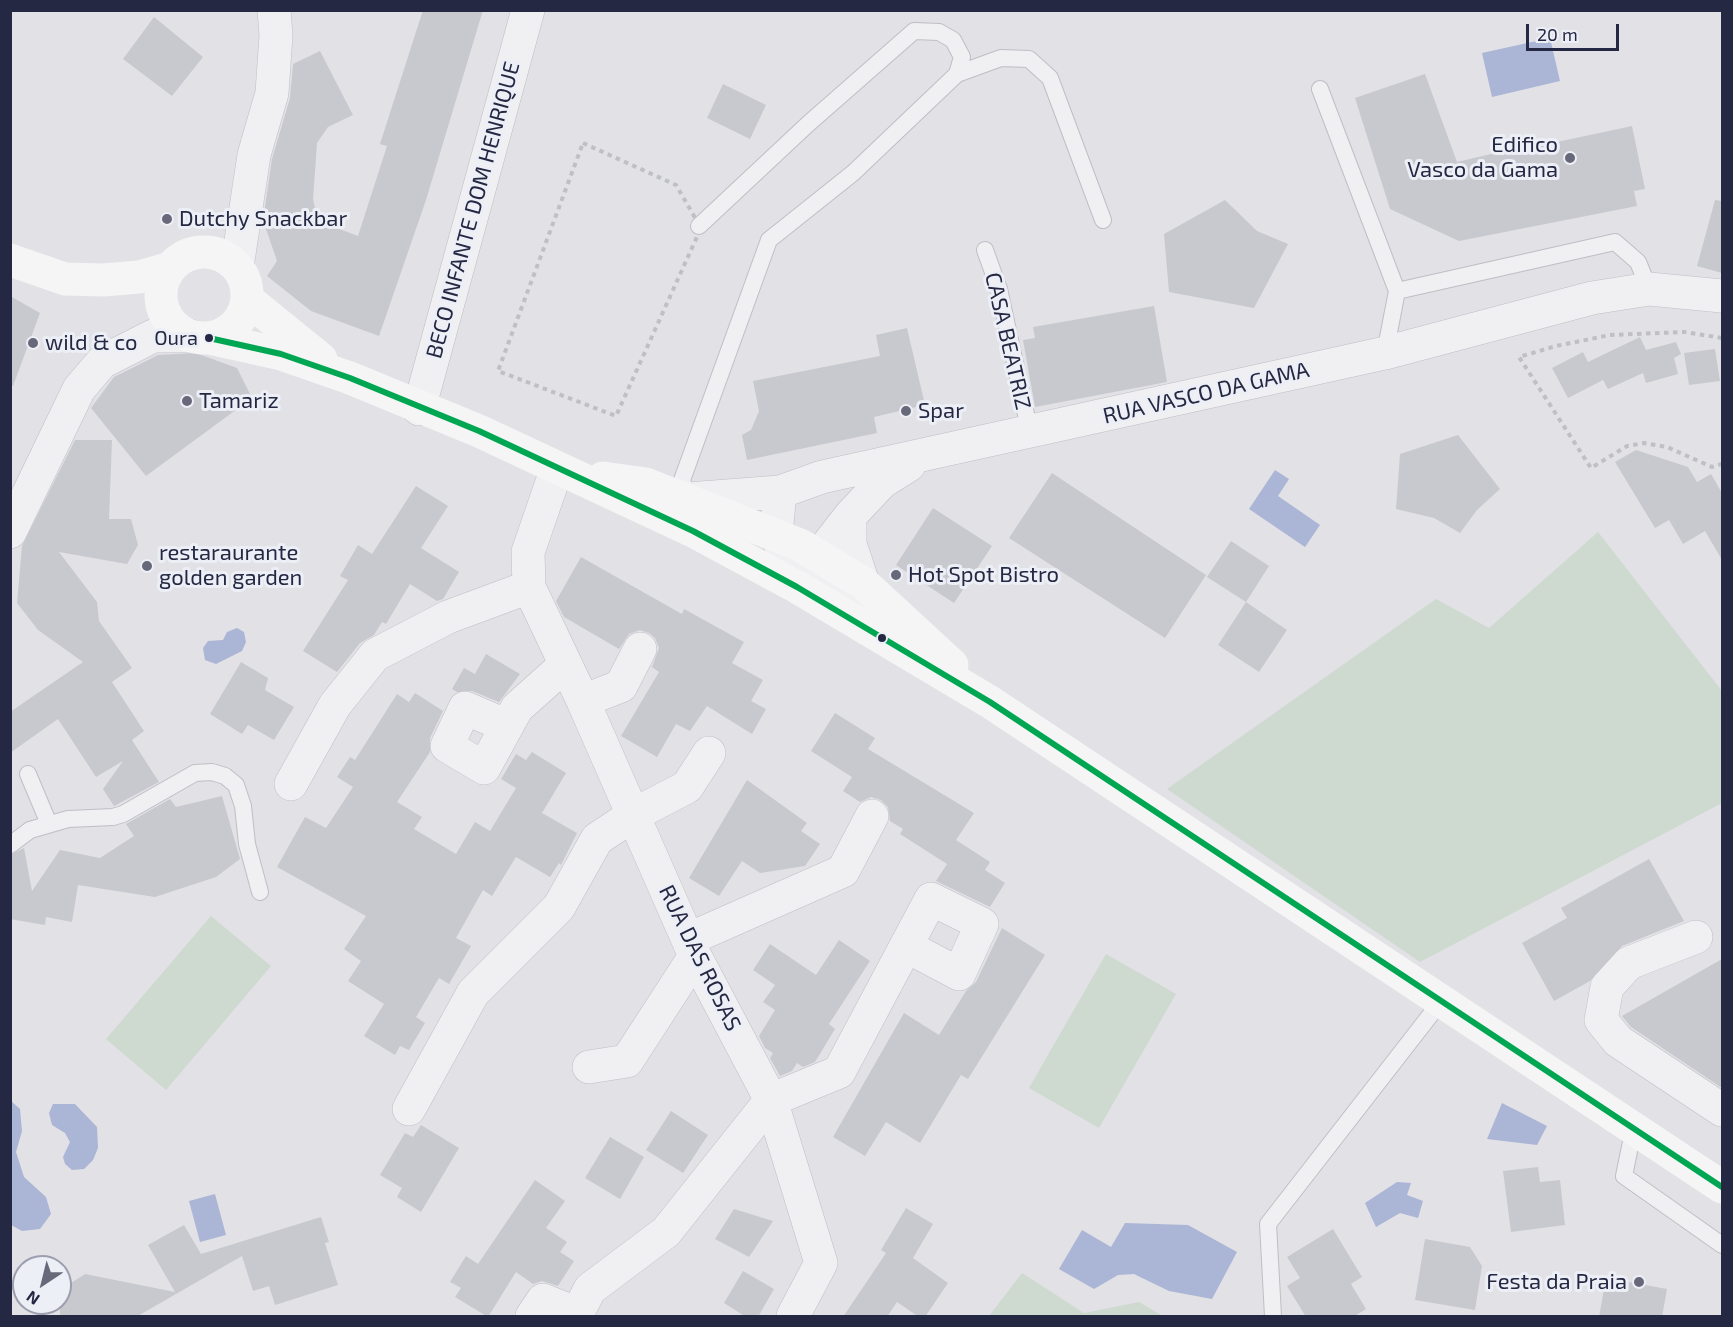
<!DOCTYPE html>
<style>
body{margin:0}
#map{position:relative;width:1733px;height:1327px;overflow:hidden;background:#e1e1e6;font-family:"Exo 2",sans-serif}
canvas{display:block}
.frame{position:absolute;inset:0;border:12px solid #252842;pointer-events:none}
.north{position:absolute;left:12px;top:1255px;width:60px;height:60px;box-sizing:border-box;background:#edeff7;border:2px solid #9d9faf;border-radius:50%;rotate:215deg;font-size:16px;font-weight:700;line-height:24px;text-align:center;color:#252842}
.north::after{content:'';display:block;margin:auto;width:21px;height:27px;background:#67697b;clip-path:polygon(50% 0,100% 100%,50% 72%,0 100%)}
.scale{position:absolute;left:1526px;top:24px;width:93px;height:27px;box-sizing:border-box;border:3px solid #252842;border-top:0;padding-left:8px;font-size:18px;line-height:21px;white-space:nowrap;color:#252842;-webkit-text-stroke:4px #edeff7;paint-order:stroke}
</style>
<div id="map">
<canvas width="1733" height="1327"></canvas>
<div class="frame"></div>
<div class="north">N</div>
<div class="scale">20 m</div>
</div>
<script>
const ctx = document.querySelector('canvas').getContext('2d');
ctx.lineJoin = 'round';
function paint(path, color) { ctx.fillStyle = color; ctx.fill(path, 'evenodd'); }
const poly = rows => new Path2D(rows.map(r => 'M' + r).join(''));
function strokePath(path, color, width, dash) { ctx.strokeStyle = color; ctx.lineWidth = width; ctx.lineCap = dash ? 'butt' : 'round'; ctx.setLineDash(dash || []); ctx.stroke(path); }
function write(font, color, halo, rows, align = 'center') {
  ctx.font = font + ' "Exo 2",sans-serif'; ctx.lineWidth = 6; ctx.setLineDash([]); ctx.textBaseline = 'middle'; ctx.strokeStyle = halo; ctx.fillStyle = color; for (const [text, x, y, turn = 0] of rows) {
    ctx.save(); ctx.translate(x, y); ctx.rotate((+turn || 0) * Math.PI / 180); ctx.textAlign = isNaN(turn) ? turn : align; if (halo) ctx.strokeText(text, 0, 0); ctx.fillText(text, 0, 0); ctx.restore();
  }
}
paint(poly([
 [1598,532,1722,691,1722,803,1420,962,1167,789,1436,599,1489,628],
 [211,916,271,966,166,1090,106,1039],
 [1106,954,1176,994,1099,1128,1029,1088],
 [1022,1273,1084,1313,1139,1302,1163,1316,989,1316]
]), '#cedad0');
paint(poly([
 [1550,38,1560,81,1492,97,1482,53],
 [1275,470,1289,479,1278,496,1320,525,1305,547,1249,509],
 [237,628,244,632,246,642,242,651,216,664,205,660,203,648,208,641,223,640,227,632],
 [11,1101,20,1109,22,1131,16,1152,24,1177,46,1197,51,1214,40,1229,22,1231,11,1225],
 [1502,1103,1547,1126,1537,1145,1487,1139],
 [53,1104,75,1104,97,1127,98,1148,93,1160,84,1169,72,1170,65,1164,63,1157,70,1142,65,1133,52,1125,49,1113],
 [1397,1182,1411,1183,1407,1195,1423,1201,1418,1218,1400,1213,1376,1227,1365,1203],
 [215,1194,226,1235,200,1242,189,1201],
 [1125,1223,1188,1225,1237,1252,1212,1299,1169,1291,1134,1274,1118,1275,1094,1289,1059,1269,1082,1230,1111,1247]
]), '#abb5d5');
paint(poly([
 [423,10,483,10,426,200,379,336,311,311,267,276,277,261,263,220,272,159,290,98,293,64,320,51,353,115,328,127,317,143,313,199,318,221,358,236,387,146,380,144],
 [154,17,203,57,172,96,123,59],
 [1425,74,1457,162,1512,149,1523,147,1524,149,1632,126,1645,189,1634,191,1637,206,1459,241,1390,209,1355,98],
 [723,84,766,105,750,139,707,118],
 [1225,200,1257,231,1288,244,1254,308,1169,292,1164,234],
 [1715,200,1722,201,1722,273,1697,266],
 [10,296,40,313,13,386,10,385],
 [1154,306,1167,382,1035,407,1023,340,1035,338,1033,327],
 [907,328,925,405,874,417,877,433,747,460,742,435,751,430,759,411,753,381,880,356,876,335],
 [1640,337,1646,350,1676,342,1681,354,1674,358,1678,374,1646,383,1643,373,1608,389,1603,380,1568,398,1552,368,1583,352,1588,362],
 [1715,349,1720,381,1689,385,1684,353],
 [196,353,237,368,252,398,146,476,91,408,114,377,158,355],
 [1458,435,1500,489,1477,510,1460,533,1434,518,1396,509,1400,454],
 [75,440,112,440,109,519,131,519,138,545,127,564,59,552,97,602,99,621,132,668,112,682,144,731,132,740,159,782,114,806,103,789,123,761,96,777,58,719,10,753,10,712,83,662,38,630,17,603,22,546],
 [1636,450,1688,467,1697,482,1711,474,1722,493,1722,560,1705,531,1683,544,1669,520,1655,528,1615,462],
 [1052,473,1206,575,1165,638,1009,538],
 [416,486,448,506,421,548,459,572,443,599,437,601,410,584,386,624,382,622,374,635,360,643,337,672,303,651,348,580,340,576,358,545,372,554],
 [933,508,992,546,954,603,896,565],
 [1231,541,1269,566,1246,602,1207,577],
 [581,557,682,614,684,609,744,642,732,663,763,680,751,701,766,709,752,734,707,706,690,731,676,724,657,757,621,736,659,672,652,667,659,648,655,638,649,633,640,630,629,634,619,649,564,617,556,601],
 [1246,602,1287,630,1259,672,1218,645],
 [486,654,520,674,499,702,472,691,457,692,452,689,464,668,475,674],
 [241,662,268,678,265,690,294,707,274,740,248,725,242,734,210,714],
 [415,693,443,711,430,738,430,752,397,802,422,817,414,829,456,854,475,822,490,831,516,788,501,779,516,754,526,760,532,752,566,773,542,813,577,833,561,865,559,863,550,877,516,857,492,896,483,890,456,938,471,946,449,984,439,978,416,1017,425,1023,409,1050,400,1046,395,1055,364,1036,384,1004,348,981,361,961,344,949,366,916,277,867,305,817,326,828,353,787,337,777,350,757,355,760,397,694,409,702],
 [835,713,875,738,868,749,974,813,956,840,990,862,985,870,1005,883,990,907,936,881,947,864,900,834,903,829,890,821,888,807,881,800,871,797,860,802,843,791,852,777,811,751],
 [747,780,807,823,801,831,820,844,805,866,760,873,742,861,719,896,689,878],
 [222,796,240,859,216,877,155,897,78,885,72,922,46,917,45,925,10,919,10,855,24,848,32,891,60,850,100,858,134,836,126,824,170,799,176,807],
 [1649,859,1684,921,1622,946,1590,981,1554,1001,1522,943,1567,918,1561,908],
 [1002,928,1045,955,968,1079,961,1075,920,1143,886,1122,865,1156,833,1137,904,1013,939,1035,966,991,976,982],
 [839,940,870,961,829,1024,835,1029,815,1062,803,1067,797,1063,792,1071,780,1076,770,1058,773,1053,765,1048,759,1036,775,1010,763,1002,775,985,753,970,770,944,816,975],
 [1722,959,1722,1088,1631,1027,1622,1016],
 [671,1111,708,1135,683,1173,646,1150],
 [421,1125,459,1148,421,1212,397,1197,402,1188,380,1175,405,1133,413,1137],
 [610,1137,644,1157,620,1199,585,1178],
 [1538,1167,1540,1182,1560,1180,1565,1225,1511,1232,1503,1171],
 [535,1180,565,1201,546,1228,567,1242,560,1252,574,1261,558,1286,542,1281,533,1284,516,1272,488,1317,455,1297,461,1288,450,1282,466,1256,478,1264],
 [906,1208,933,1224,913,1258,948,1283,925,1317,919,1317,897,1302,887,1317,843,1317,886,1253,881,1250],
 [734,1209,773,1221,749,1257,715,1239],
 [321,1217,329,1242,325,1243,338,1285,275,1305,269,1286,253,1291,242,1256,136,1317,60,1317,60,1290,85,1274,175,1292,148,1245,184,1225,201,1254],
 [1333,1229,1362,1277,1351,1284,1366,1309,1353,1317,1306,1317,1287,1286,1300,1278,1287,1257],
 [1425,1239,1470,1247,1482,1266,1475,1310,1415,1300],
 [743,1271,774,1289,758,1317,746,1317,724,1303],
 [1606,1278,1667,1289,1662,1317,1599,1317]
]), '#c8c8cf');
const lane = poly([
 [957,74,1001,58,1029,59,1050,78,1103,220],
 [1320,89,1397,291],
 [985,250,999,289,1030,433],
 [1385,353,1397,291,1615,242,1638,262,1649,289],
 [688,499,682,480,769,240,853,173,957,74,962,57,953,40,939,32,914,31,808,124,699,226],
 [28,774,49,824],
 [10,845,30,830,68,819,113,817,123,814,195,773,212,772,225,776,236,785,243,806,247,844,260,892],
 [1634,1127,1624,1176,1722,1245],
 [1273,1316,1268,1224,1442,1000]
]);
const street = poly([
 [237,267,254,155,272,93,276,35,274,10],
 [419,409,528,10],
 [557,468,528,552,529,587,583,701,695,956,771,1100,821,1263,793,1316],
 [780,492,777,524,781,549,886,624],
 [688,499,780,492,822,477,1385,353,1592,298,1649,289,1722,296],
 [10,532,79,389,102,362,153,336,190,336],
 [789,559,797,562,826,547,850,516],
 [863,583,850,544,850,516,882,482,909,465],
 [583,701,621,686,640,649],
 [507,726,465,708,447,746,484,768,507,726,517,708,564,666],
 [291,784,335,705,375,655,448,617,529,587],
 [1696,937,1629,963,1607,987,1601,1020,1618,1041,1722,1110],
 [689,939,843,871,872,816],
 [589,1067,627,1061,695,956],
 [409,1109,473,993,559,907,597,839,633,815,687,787,709,753],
 [532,1316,543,1300,578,1314],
 [576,1316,590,1289,666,1232,771,1100,839,1072,931,899,982,924,959,974,906,946]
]);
strokePath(lane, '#bebec4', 18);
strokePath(street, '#bebec4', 34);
strokePath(poly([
 [583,143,676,185,701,228,616,416,498,371,583,143],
 [1722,338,1684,332,1610,335,1556,346,1519,357,1591,468,1627,446,1644,443,1667,447,1712,467,1722,464]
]), '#bfc0c6', 4, [4.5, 4.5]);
strokePath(lane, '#f0f0f3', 16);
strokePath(street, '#f0f0f3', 33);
strokePath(poly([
 '161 295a43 43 0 1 1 86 0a43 43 0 1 1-86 0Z',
 [10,260,65,279,103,280,139,277,170,268],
 [247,299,321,359],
 [209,338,281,354,350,378,479,431,693,531,797,587,990,702,1722,1187],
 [603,478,646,484,800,545,863,583,952,665]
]), '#f5f5f6', 33);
strokePath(poly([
 [209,338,281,354,350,378,479,431,693,531,797,587,990,702,1722,1187]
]), '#00a651', 6);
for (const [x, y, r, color] of [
 [1570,158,6,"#67697b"],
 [167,219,6,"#67697b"],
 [209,338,5,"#252842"],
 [33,343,6,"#67697b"],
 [187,401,6,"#67697b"],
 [906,411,6,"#67697b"],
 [147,566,6,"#67697b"],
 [896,575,6,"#67697b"],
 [882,638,5,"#252842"],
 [1639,1282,6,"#67697b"]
]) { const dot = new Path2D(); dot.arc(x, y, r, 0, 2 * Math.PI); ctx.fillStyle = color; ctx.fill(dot); strokePath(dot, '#edeff7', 2); }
write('20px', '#252842', '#edeff7', [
 ["Oura",198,338]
], 'right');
write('22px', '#252842', '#edeff7', [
 ["Edifico",1558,145,"right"],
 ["Vasco da Gama",1558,170,"right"],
 ["Dutchy Snackbar",179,219],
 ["wild & co",45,343],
 ["Tamariz",199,401],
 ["Spar",918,411],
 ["restaraurante",159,553],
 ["golden garden",159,578],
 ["Hot Spot Bistro",908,575],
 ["Festa da Praia",1627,1282,"right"]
], 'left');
write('22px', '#252842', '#edeff7', [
 ["BECO INFANTE DOM HENRIQUE",473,210,-75],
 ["CASA BEATRIZ",1008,341,77],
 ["RUA VASCO DA GAMA",1206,393,-13],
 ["RUA DAS ROSAS",700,958,64]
]);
</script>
